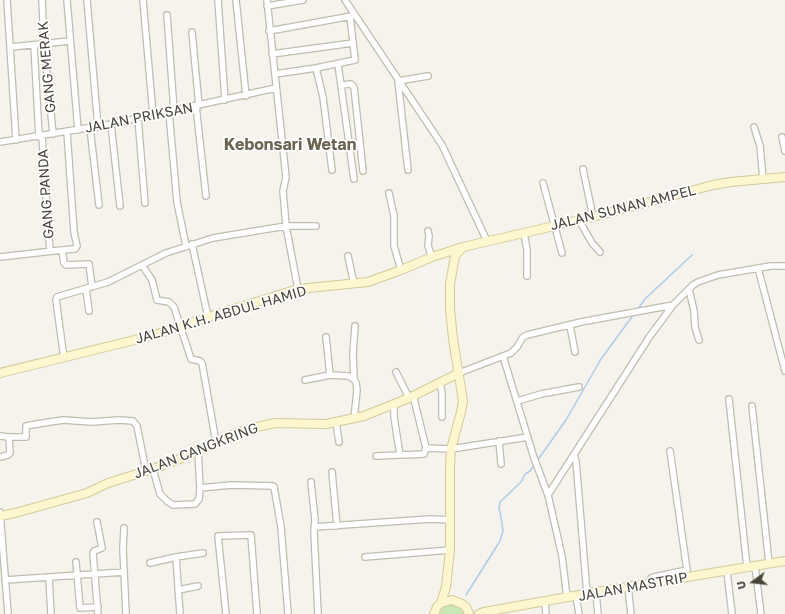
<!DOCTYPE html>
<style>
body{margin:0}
#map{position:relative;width:785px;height:614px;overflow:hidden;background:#f5f3eb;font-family:"Golos Text",sans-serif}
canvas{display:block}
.north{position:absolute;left:733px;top:562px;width:40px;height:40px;-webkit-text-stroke:3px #fff;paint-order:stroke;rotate:255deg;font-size:11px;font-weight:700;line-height:16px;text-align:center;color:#494539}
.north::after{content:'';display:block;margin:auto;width:14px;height:18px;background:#494539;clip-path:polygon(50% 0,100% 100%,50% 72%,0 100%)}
</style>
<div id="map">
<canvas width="785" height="614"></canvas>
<div class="north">U</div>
</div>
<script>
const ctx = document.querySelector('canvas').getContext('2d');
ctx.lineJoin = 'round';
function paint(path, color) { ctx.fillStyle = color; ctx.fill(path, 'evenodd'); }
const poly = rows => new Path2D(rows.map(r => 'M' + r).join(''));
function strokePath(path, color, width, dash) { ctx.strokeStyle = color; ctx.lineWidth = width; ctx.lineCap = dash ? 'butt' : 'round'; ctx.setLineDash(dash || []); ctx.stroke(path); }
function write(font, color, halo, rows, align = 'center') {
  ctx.font = font + ' "Golos Text",sans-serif'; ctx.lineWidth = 3.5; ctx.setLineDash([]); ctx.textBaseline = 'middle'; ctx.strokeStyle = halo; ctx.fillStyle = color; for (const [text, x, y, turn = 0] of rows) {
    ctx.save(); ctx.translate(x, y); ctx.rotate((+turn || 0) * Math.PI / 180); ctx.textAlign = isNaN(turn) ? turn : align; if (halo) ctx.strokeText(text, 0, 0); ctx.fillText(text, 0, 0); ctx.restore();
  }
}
paint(poly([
 [449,603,463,608,466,614,437,614,440,609]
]), '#cce7b6');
strokePath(poly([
 [638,309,645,299,692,255],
 [537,461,566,420,601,359,634,314],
 [466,595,500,541,503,531,501,517,499,508,500,502,521,482,525,474,530,471,534,465]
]), '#abccee', 1.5);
const street = poly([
 [7,0,16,140],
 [42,0,44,43,53,134],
 [67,0,78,130],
 [87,0,98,127],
 [143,0,153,115],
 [218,0,225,100],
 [236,0,246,96],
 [267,0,286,177,283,191,286,226,298,289],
 [345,0,442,145,487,241],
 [267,6,303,0],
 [167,15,174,111],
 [269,31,352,16],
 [192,32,199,106],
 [34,45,39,137],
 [11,47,70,41],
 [272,54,353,43],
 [338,64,354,179],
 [316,68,323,97,332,170],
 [275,74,316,68,355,60,350,16],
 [341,85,351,84,354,87,363,171],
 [196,106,206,196],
 [169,112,177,202,186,246],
 [138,118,145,203],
 [111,124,120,206],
 [754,127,760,146,763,179],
 [90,128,99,205],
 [42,136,50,251],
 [782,137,785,151],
 [0,142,111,124,276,88],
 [583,169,593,217],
 [408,170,398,81,428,76],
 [543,183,562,253],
 [389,193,394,216,394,246,401,270],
 [579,220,592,243,600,252],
 [428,231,429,236,428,246,432,257],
 [524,233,527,250,527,276],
 [192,244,208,317],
 [62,250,75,249,77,246,74,232,67,132],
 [348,256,354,284],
 [0,257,62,250,64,263,66,265,89,264,92,287],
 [142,265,152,280,157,300,169,302,174,307,191,359,200,361,202,363,216,442],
 [758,268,785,371],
 [86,289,89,311],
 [689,289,694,311,695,327,699,340],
 [570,326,575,352],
 [326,337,330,375],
 [503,356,534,458,548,495,562,556,567,598],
 [64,358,56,300,57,297,108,282,166,253,213,238,286,226,316,226],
 [396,372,409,398],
 [459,373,511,353,517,347,523,337,527,335,581,322,673,305,693,285,698,282,718,275,771,266,785,266],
 [354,379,353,354,355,326],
 [305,380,330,375,348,376,354,379,356,383,357,390,354,419],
 [440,383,442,393,442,417],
 [413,395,426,448,451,449,528,437],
 [729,399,747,567],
 [518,401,541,394,579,387],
 [394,404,394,417,400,455],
 [752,406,769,563],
 [336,422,339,442],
 [0,436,9,437,10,453,8,455,0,457],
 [9,437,26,437,26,426,49,422,64,420,91,422,119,420,133,421,137,426,146,471],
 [499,441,501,464],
 [574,455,576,461,587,594],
 [376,456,424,454,426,448],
 [153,469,160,494,167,501,173,505,195,504,199,499,200,488,198,451],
 [332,472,337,526],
 [311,482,315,520,314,532,318,614],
 [200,488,231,485,273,486,274,487,281,527,288,614],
 [548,495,650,336,673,305],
 [0,512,8,614],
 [97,522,102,548,94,551,93,554,98,614],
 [314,527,430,519,450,520],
 [124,528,123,549,126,614],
 [176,557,203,553],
 [365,557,450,550],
 [76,562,80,608,98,607],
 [150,563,176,557,180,614],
 [755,566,761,614],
 [727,571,732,614],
 [49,577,51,614],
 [5,580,124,572],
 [652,583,651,578,654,577,687,570,670,451],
 [628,587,631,614],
 [178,590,198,586],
 [596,592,598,614],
 [576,596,579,614],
 [545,602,546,614],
 [226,614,218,536,251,535,257,614]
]);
const secondary = poly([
 [0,373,155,335,208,317,298,289,368,282,401,270,432,257,463,247,593,217,713,185,731,182,785,177],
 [0,516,15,513,87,493,108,483,153,469,182,458,239,432,261,426,275,423,326,424,364,416,409,398,459,373],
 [441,603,446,587,450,550,450,467,451,449,461,412,463,401,453,339,450,309,450,284,455,256,462,248],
 [434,614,437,607,441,603,452,600,462,604,466,607,469,614],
 [479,614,484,612,596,592,785,561]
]);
strokePath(street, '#c0bcae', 8);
strokePath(secondary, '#d3ca9c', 10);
strokePath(street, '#fff', 5.5);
strokePath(secondary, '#fdf6ce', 8);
write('14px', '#494539', '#fff', [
 ["GANG MERAK",47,67,-95],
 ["JALAN PRIKSAN",139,118,-11],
 ["GANG PANDA",46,194,-94],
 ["JALAN SUNAN AMPEL",623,208,-14],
 ["JALAN K.H. ABDUL HAMID",221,315,-16],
 ["JALAN CANGKRING",196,451,-21],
 ["JALAN MASTRIP",633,587,-10]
]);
write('bold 16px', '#6c6451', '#fff', [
 ["Kebonsari Wetan",290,145]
]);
</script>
